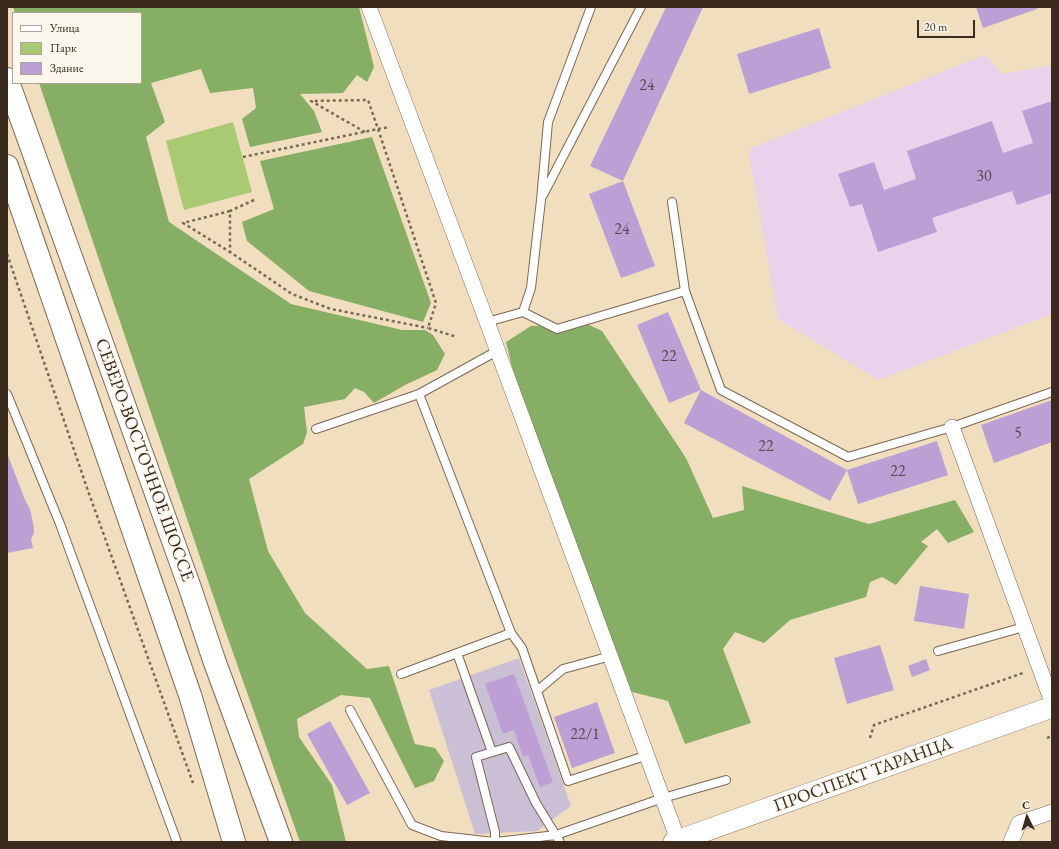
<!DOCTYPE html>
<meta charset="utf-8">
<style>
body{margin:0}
#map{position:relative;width:1059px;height:849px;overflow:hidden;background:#f1debe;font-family:"EB Garamond",serif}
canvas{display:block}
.frame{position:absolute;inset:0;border:8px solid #3b2a1e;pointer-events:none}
.legend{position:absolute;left:12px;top:12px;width:130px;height:72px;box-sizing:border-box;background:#fbf7ec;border:1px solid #aea59a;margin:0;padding:5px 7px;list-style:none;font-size:12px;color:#3b2a1e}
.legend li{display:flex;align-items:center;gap:8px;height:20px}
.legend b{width:20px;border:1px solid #aea59a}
.north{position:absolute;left:1007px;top:797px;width:40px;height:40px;-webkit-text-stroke:3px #fbf7ec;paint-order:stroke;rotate:355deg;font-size:11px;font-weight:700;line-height:16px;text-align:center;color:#3b2a1e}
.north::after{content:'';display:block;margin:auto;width:14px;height:18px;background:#3b2a1e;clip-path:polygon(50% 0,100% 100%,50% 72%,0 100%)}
.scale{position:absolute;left:917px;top:20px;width:58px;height:18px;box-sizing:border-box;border:2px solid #3b2a1e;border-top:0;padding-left:5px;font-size:12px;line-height:14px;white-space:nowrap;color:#3b2a1e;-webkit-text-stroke:3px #fbf7ec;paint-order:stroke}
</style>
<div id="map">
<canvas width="1059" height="849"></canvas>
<div class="frame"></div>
<ul class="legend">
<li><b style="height:5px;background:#fff"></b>Улица</li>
<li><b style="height:11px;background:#a9ca72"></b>Парк</li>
<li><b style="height:11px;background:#bd9fd5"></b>Здание</li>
</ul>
<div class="north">С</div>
<div class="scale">20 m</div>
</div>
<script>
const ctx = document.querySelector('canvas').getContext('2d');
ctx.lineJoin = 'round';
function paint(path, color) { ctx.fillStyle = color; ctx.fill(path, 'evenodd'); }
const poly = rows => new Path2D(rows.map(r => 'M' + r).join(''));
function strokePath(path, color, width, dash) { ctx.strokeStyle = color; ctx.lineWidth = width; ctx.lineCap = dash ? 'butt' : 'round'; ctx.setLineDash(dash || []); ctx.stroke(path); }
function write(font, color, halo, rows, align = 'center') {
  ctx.font = font + ' "EB Garamond",serif'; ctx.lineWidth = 3; ctx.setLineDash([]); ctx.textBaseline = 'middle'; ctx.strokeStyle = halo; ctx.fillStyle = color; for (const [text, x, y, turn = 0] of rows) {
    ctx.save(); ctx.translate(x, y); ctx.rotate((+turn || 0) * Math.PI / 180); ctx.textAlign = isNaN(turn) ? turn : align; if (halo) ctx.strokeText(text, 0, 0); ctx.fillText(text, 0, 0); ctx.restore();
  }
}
paint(poly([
 [985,55,1003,74,1052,65,1052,314,878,380,778,319,749,155,751,148]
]), '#ebd1eb');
paint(poly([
 [519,658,571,806,537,831,475,834,429,690]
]), '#cbbfd5');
paint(poly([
 [233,122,252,192,184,210,166,141]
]), '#a9ca72');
paint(poly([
 [13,7,359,7,374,67,367,82,357,75,343,93,300,94,314,111,322,132,250,147,242,119,256,108,253,88,210,93,201,69,151,83,165,122,146,137,169,222,291,304,402,330,425,330,433,335,445,354,437,370,405,385,374,403,364,392,355,388,345,399,304,407,307,432,303,444,249,479,268,551,305,613,367,669,389,666,415,744,435,748,444,761,434,781,415,788,370,698,341,695,297,719,299,737,332,785,346,842,300,842,220,616,39,83,141,83,141,13,15,13],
 [372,137,431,303,423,322,309,291,247,241,242,222,274,209,260,161],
 [587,324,602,331,686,458,713,518,744,510,742,486,869,524,955,500,974,532,948,543,937,529,921,542,928,546,896,585,882,577,870,582,866,597,790,620,764,643,735,632,723,649,751,723,685,744,668,701,632,692,568,525,513,371,506,342,531,326]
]), '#86ae64');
paint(poly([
 [666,7,703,7,623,181,590,166],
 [976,7,1036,7,1037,9,983,28],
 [819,28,831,68,749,94,737,54],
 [1052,101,1052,193,1017,205,1012,191,932,218,937,232,878,252,862,204,850,207,838,174,874,162,884,190,916,179,907,151,992,121,1003,153,1033,143,1022,111],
 [623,181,655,266,621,278,589,194],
 [668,312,701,390,669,403,637,325],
 [701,390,847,470,830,501,684,423],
 [1052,400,1052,442,994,463,981,425],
 [937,441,948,475,858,504,847,470],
 [7,453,25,500,30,509,34,528,34,533,31,539,33,548,7,553],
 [920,586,969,594,964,629,914,621],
 [880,645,894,690,847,704,834,658],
 [926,659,930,670,912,677,908,666],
 [514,674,553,782,540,787,528,755,523,757,514,730,503,734,485,684],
 [597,702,615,753,572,768,554,717],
 [330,721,370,793,347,805,307,734]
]), '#bd9fd5');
const lane = poly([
 [543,195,641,7],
 [672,202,685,291],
 [523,312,557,329,685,291,721,390,848,457,952,427,1052,392],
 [487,322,523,312,531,288,541,200,548,122,591,7],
 [7,394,60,524,177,842],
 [419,394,511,633,522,648,568,781,648,755],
 [316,429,419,394,497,351],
 [938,651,1024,627],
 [457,653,492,752],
 [401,674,511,633],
 [537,691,563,669,611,656],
 [350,710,412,825,441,836,494,842],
 [495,842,495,832,476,757,509,747,536,803,560,842],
 [496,842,556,835,663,798,726,780]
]);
const street = poly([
 [369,7,487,322,678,840],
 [952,427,1052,702],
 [1011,842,1019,823,1052,812]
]);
const secondary = poly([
 [674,842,1052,707]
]);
const primary = poly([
 [7,79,190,588,214,660,281,842],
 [7,166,190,695,234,842]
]);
strokePath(lane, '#7b6956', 10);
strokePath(street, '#7b6956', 16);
strokePath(secondary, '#7b6956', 22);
strokePath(primary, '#7b6956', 24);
strokePath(poly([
 [365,132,311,101,368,100,378,129,390,127],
 [243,157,378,129,436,303,428,328,457,337],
 [254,200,230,211,230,252,292,294,331,309,428,328],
 [230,211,183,223,230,252],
 [7,254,87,488,193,783],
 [870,738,874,725,1023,673],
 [1047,738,1052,736]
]), '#7b6956', 2.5, [3, 3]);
strokePath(lane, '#fff', 8);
strokePath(street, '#fff', 15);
strokePath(secondary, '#fff', 21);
strokePath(primary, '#fff', 22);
write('16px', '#5c474c', null, [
 ["24",647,86],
 ["30",984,177],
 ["24",622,230],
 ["22",669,357],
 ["5",1018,434],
 ["22",766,447],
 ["22",898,472],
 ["22/1",585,735]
]);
write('18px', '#3b2a1e', '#fbf7ec', [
 ["СЕВЕРО-ВОСТОЧНОЕ ШОССЕ",144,460,70],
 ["ПРОСПЕКТ ТАРАНЦА",863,775,-20]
]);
</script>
